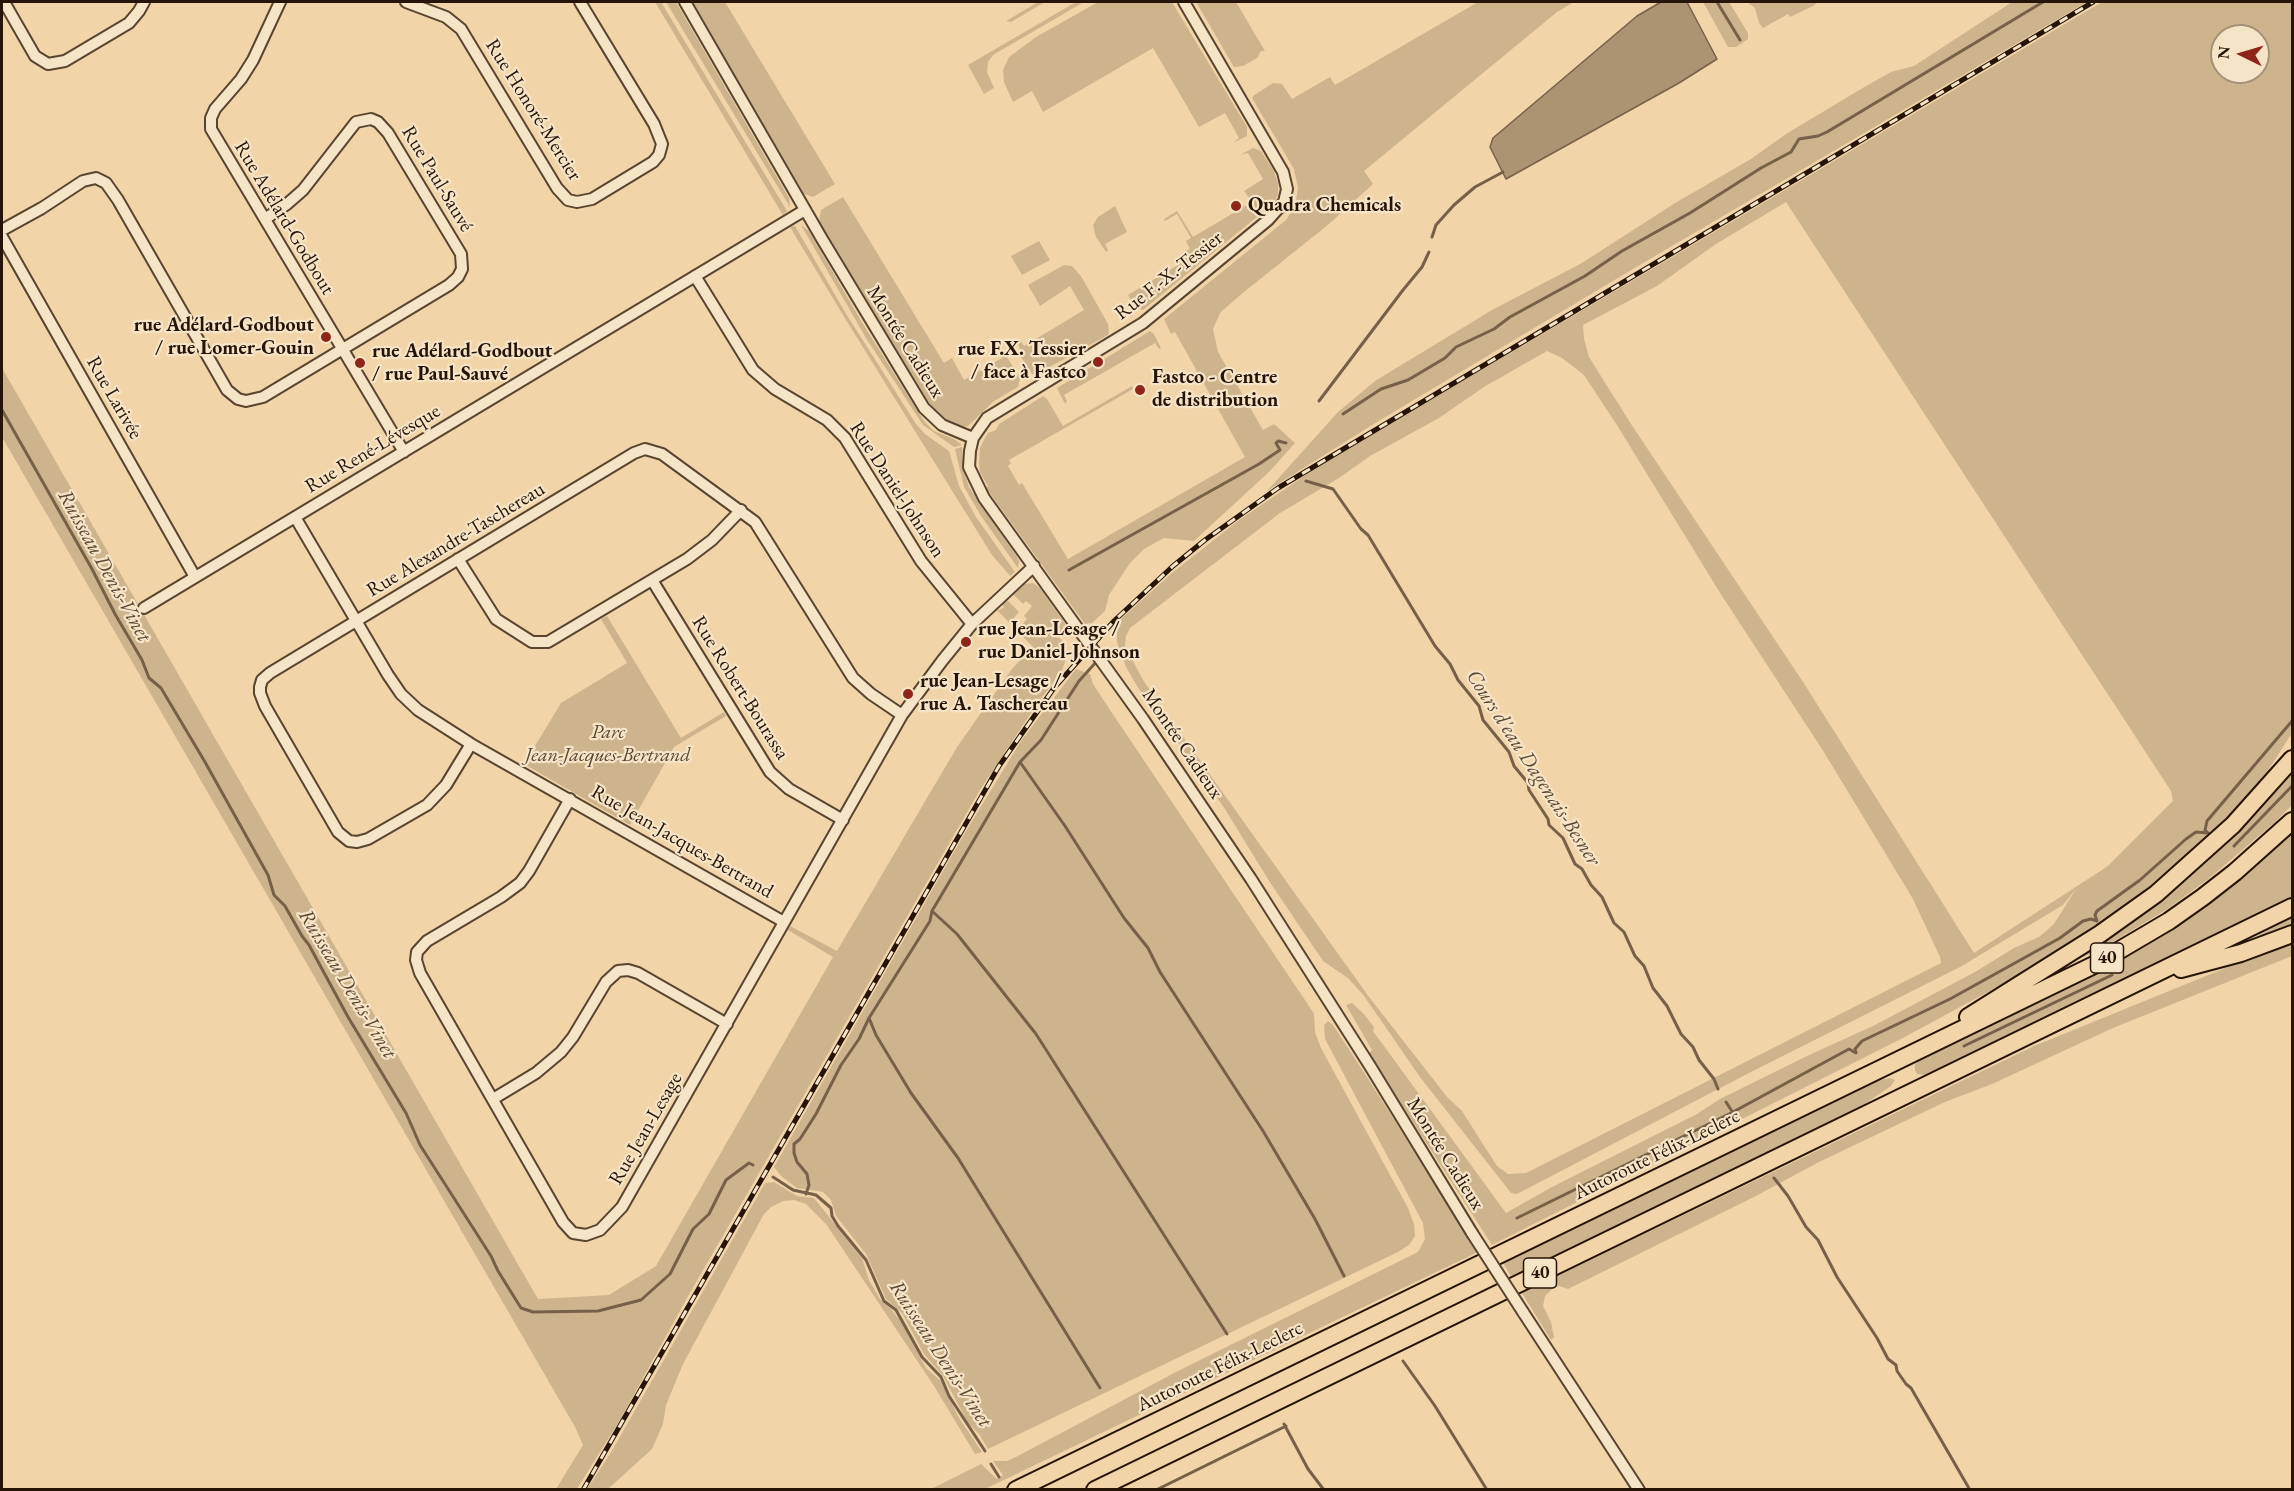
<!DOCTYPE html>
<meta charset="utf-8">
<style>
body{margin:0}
#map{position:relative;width:2294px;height:1491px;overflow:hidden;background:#f1d5a8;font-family:"EB Garamond",serif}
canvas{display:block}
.frame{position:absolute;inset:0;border:3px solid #261408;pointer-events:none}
.north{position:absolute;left:2210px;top:24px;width:60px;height:60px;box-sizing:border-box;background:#f6e4c6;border:2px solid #a3917a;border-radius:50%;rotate:275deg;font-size:16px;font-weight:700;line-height:24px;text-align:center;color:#261408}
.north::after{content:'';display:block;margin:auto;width:21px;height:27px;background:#8f2418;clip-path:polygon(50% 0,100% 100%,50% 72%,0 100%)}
</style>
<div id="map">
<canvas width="2294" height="1491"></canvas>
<div class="frame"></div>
<div class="north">N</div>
</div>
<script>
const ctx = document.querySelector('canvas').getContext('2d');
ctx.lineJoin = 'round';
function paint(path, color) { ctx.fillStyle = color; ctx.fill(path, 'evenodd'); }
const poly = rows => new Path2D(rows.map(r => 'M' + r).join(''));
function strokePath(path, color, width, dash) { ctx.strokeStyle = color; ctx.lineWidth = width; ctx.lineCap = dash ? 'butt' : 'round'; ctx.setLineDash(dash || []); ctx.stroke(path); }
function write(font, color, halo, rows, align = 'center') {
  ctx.font = font + ' "EB Garamond",serif'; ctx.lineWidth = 4.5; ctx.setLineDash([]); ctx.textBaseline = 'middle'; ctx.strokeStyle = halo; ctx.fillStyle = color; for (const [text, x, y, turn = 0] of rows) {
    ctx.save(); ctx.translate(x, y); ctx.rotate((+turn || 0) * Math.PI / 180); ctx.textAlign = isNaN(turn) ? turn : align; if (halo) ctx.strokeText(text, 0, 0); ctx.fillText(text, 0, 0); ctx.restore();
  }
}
paint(poly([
 [655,2,661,2,787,211,783,215],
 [666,2,676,2,789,198,790,207],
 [693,2,725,2,835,184,813,197,804,194],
 [1038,2,1045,2,1011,22,1006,21],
 [1076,2,1084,2,993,55,988,62,987,72,994,88,984,94,968,65],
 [1098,2,1172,2,1247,127,1247,136,1233,143,1239,138,1225,113,1199,127,1153,48,1043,112,1032,91,1013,102,1004,82,1003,70,1009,57,1036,37],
 [1196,2,1236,2,1265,51,1261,51,1257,58,1243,66,1234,67],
 [1478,2,1574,2,1557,12,1364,171,1373,184,1329,224,1239,296,1220,313,1213,329,1218,352,1263,430,1274,424,1295,443,1270,471,1194,541,1164,538,1144,549,1130,563,1109,595,1105,611,1092,623,1085,624,986,488,988,486,980,472,979,463,980,448,985,438,988,433,996,430,999,424,1043,396,1047,399,1063,426,1132,386,1133,389,1009,460,1011,463,1008,466,1019,485,1022,483,1068,559,1245,457,1175,332,1171,334,1164,319,1286,220,1295,207,1298,188,1294,169,1252,98,1253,96,1273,83,1282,84,1292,99,1330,77,1335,85],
 [1703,2,1729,2,1748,33,1748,39,1736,47,1728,47],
 [1747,2,1818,2,1813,6,1790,17,1788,14,1763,28,1759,23,1755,8],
 [2012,2,2087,2,1633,269,1377,422,1267,491,1338,412,1375,381,1492,310,1582,263,1675,203,1751,159,1786,134,1866,86,1891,72,1914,66],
 [2102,2,2292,2,2292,733,2253,794,2195,851,2103,925,2045,961,1903,1038,1492,1245,1369,1054,1372,1050,1346,1005,1352,1003,1364,1014,1374,1027,1373,1031,1506,1213,1552,1187,1697,1114,1720,1099,1809,1055,1873,1026,1975,972,2014,948,2039,937,2054,924,2076,889,2063,905,1960,967,1749,1073,1517,1194,1511,1193,1420,1077,1364,996,1348,978,1323,961,1271,884,1223,806,1137,686,1126,667,1117,642,1117,627,1122,618,1172,573,1239,520,1313,470],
 [2222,36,2258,36,2258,72,2222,72],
 [1786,202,2171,791,2173,801,2108,866,1974,953,1805,685,1631,424,1589,357,1584,339,1583,325,1657,286,1716,244],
 [1547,351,1562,358,1584,375,1615,422,1722,596,1822,749,1913,899,1940,957,1941,963,1526,1173,1508,1174,1497,1166,1462,1111,1448,1098,1369,997,1168,716,1143,680,1125,646,1126,636,1130,628,1280,513,1339,478,1370,456,1439,418,1484,387],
 [1253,148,1261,151,1274,171,1278,184,1278,194,1274,203,1143,310,1135,307,1128,295,1186,260,1183,252,1190,249,1186,241,1191,238,1177,214,1165,221,1164,219,1177,211,1193,237,1252,202,1244,191,1263,179,1248,153,1240,155],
 [843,197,944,363,952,358,964,380,1002,358,1000,352,1002,349,1020,378,1018,387,994,401,968,426,963,427,944,420,936,414,819,221,821,210],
 [1115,206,1127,232,1105,244,1108,250,1106,252,1096,237,1093,225,1098,217],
 [801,225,809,231,863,324,924,421,934,431,954,439,962,445,954,447,923,425,866,338],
 [795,226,845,312,916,424,925,434,949,451,959,486,976,517,1015,572,1010,576,992,555,846,320,790,227],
 [1039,241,1050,260,1022,275,1011,256],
 [1064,265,1072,266,1081,276,1108,324,1109,332,1108,335,1035,375,1032,374,1020,355,1020,349,1017,340,1020,340,1024,346,1084,310,1070,286,1040,306,1028,285],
 [1150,331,1154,334,1161,348,1159,349,1155,343,1064,395,1067,401,1065,404,1057,388],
 [2,368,538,1299,609,1295,656,1266,833,957,788,930,790,926,837,951,957,747,1012,669,1033,647,997,610,1000,610,1004,607,1002,604,1007,600,1019,612,1012,620,1020,627,1027,619,1024,616,1032,606,1026,601,1023,604,1013,594,1024,584,1033,583,1040,588,1068,628,1057,635,1066,645,1065,662,1061,673,1039,701,980,790,687,1298,620,1420,577,1489,556,1489,583,1445,575,1427,2,437],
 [962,447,963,468,969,487,1016,555,1019,561,1018,568,981,516,964,487,955,449],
 [607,616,681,738,724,712,726,716,674,747,630,825,524,764,561,703,627,663,601,619],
 [1076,669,1090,674,1093,684,1110,710,1309,1006,1314,1014,1315,1032,1321,1048,1408,1208,1414,1224,1415,1236,1409,1245,1398,1252,988,1449,979,1434,968,1423,943,1376,924,1354,902,1313,886,1299,866,1254,836,1216,831,1200,823,1192,797,1188,781,1176,774,1167,963,836,1021,741],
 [2292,771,2292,805,2273,824,2207,880,2169,908,2101,949,2074,961,2074,959,2128,924,2201,866,2256,812],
 [2292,831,2292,898,1964,1058,1925,1075,1917,1074,1915,1070,1915,1064,1922,1058,2105,968,2163,933],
 [2292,918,2292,927,2260,939,2259,935],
 [2292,941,2292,956,2113,1028,1992,1084,1945,1102,1819,1162,1754,1197,1568,1289,1559,1286,1552,1289,1545,1296,1543,1306,1551,1322,1554,1337,1551,1340,1522,1293,2034,1046],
 [1328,1021,1333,1025,1365,1074,1478,1252,985,1489,929,1490,981,1464,997,1479,1003,1475,993,1461,1007,1461,1016,1457,1176,1372,1418,1252,1425,1239,1423,1223,1325,1039,1324,1025],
 [1890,1078,1895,1080,1891,1086,1856,1110,1512,1278,1502,1261,1876,1081],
 [774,1182,797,1196,814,1198,862,1258,869,1280,880,1299,891,1309,901,1322,926,1368,941,1381,959,1418,982,1452,975,1454,934,1386,826,1224,806,1204,794,1200,783,1201,771,1207,764,1214,683,1364,666,1405,663,1424,652,1449,608,1489,587,1489,610,1454,765,1183]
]), '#ceb48d');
const water = poly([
 [1661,2,1687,2,1717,59,1679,83,1506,179,1490,147,1493,138,1637,16,1661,2]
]);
paint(water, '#ac9372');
strokePath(water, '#766048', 1.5);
strokePath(poly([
 [1717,2,1740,40],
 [1799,139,1818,136,1827,132,2043,2],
 [1432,237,1436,225,1454,205,1475,187,1503,172],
 [1319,401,1403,290,1422,267,1429,252],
 [2,410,92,569,115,614,142,660,149,678,161,688,205,762,268,875,274,895,285,906,302,936,309,945,348,1017,406,1113,420,1145,491,1256,498,1271,521,1308,533,1312,598,1311,641,1300,670,1274,693,1229,709,1214,726,1180,749,1163,753,1165],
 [1343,414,1381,389,1408,380,1445,358,1456,347,1494,329,1510,317,1585,276,1622,251,1690,213,1761,168,1791,152,1799,139],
 [1306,481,1333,489,1361,529,1368,535,1435,646,1450,664,1458,680,1479,706,1483,720,1509,752,1514,766,1528,783,1529,790,1548,819,1549,825,1563,838,1575,864,1582,869,1591,885,1602,897,1614,923,1624,932,1635,956,1644,966,1653,988,1667,1006,1681,1034,1693,1047,1699,1060,1714,1079,1718,1089],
 [1069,570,1259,464,1280,450,1276,443,1278,441,1286,443],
 [1020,762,1041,740,1079,681,1097,661],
 [2234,846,2292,786],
 [869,1018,876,1035,911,1093,958,1158,1100,1388],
 [1964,1046,2112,975],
 [1726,1102,1737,1119],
 [773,1177,793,1190,816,1195,831,1208,832,1216,838,1226,866,1260,884,1301,896,1310,922,1357,941,1377,949,1396,985,1451],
 [1774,1178,1788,1196,1806,1227,1818,1240,1837,1277,1877,1338,1888,1359,1896,1365,1897,1371,1906,1384,1911,1388,1970,1490],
 [806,1194,809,1185,807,1174,797,1162,794,1153,794,1144,800,1139,816,1114,841,1065,859,1039,869,1018,930,921,932,911],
 [1517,1218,1733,1112,1849,1049,1856,1053,1855,1049,1862,1041,1950,999,2060,938,2083,921,2091,919,2097,921,2095,915,2097,911,2140,880,2186,839,2196,832,2208,833,2205,830,2207,821,2292,721],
 [1227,1334,1036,1034,957,934,932,911,1020,762,1065,826,1124,918,1148,948,1160,972,1263,1131,1315,1219,1344,1276],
 [1403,1361,1435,1406,1487,1490],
 [1284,1424,1308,1469,1324,1490],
 [991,1464,999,1477],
 [1156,1490,1286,1426]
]), '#766048', 3);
const minor = poly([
 [4,2,35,56,48,64,65,61,129,23,139,11,144,2],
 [280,2,253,60,241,79,215,109,211,118,211,129,404,452],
 [406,2,446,17,461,29,557,188,568,200,577,202,592,199,653,162,659,155,662,144,654,124,580,2],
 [685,2,822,239,924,408,942,425,973,438],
 [1184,2,1283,172,1287,189,1284,202,1268,220,1143,323,987,418,973,438,970,451,969,467,984,498,1143,719,1251,879,1370,1066,1472,1233],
 [2,230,42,208,83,181,96,178,106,183,118,200,227,390,238,399,246,401,263,397,449,285,458,277,462,269,461,254,388,133,378,122,371,119,356,122,303,190,287,204,265,219],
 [2,237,195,577],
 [695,276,753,370,775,389,827,420,845,438,921,561,972,624],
 [295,517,388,675,401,694,418,710,471,744,784,922],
 [458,559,496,619,532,642,548,642,687,559,712,540,741,510],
 [652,580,770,772,789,789,843,820],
 [144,608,805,210],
 [471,744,446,785,427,805,368,839,357,842,349,841,338,832,265,706,260,693,260,687,262,680,270,673,634,453,645,449,662,454,755,522,853,678,871,694,902,715],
 [570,799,529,871,520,883,501,897,427,941,417,952,416,960,420,973,563,1222,573,1233,586,1235,600,1230,622,1207,902,715,942,661,972,624,1034,566],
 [493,1099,536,1073,561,1052,573,1037,606,982,618,971,628,970,638,973,727,1024],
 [1523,1312,1639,1490]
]);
const highway = poly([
 [2181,969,2241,953,2292,934],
 [1968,1017,2100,934,2156,894,2233,825,2292,759],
 [1016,1490,2096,964,2169,921,2203,897,2235,872,2292,821],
 [1095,1490,2292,907]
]);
strokePath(minor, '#594430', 14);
strokePath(highway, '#261408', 20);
strokePath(minor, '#f6e4c6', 10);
strokePath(highway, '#f1d5a8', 16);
const rail = poly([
 [583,1490,999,766,1054,688,1114,621,1173,566,1205,540,1278,488,2093,2]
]);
strokePath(rail, '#261408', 5);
strokePath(rail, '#f6e4c6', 3, [9]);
const minorBridge = poly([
 [1472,1233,1523,1312]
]);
strokePath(minorBridge, '#594430', 14, []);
strokePath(minorBridge, '#f6e4c6', 10);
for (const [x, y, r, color] of [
 [1236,206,6,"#8f2418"],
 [326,337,6,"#8f2418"],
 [1098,362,6,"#8f2418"],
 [360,363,6,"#8f2418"],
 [1140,390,6,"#8f2418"],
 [966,642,6,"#8f2418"],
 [908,694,6,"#8f2418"]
]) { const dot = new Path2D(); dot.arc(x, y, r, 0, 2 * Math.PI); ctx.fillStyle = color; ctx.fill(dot); strokePath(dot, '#f6e4c6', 2); }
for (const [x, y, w] of [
 [2107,958,33],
 [1540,1273,33]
]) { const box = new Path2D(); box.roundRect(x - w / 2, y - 15, w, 30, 4.5); ctx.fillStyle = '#f6e4c6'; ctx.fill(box); strokePath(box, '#261408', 1.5); }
write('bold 18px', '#261408', null, [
 ["40",2107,958],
 ["40",1540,1273]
]);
write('20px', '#261408', '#f6e4c6', [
 ["Rue Honoré-Mercier",533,110,58],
 ["Rue Paul-Sauvé",437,179,59],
 ["Rue Adélard-Godbout",284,218,59],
 ["Rue F.-X.-Tessier",1169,276,-38],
 ["Montée Cadieux",905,342,58],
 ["Rue Larivée",114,398,60],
 ["Rue René-Lévesque",373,449,-31],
 ["Rue Daniel-Johnson",897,490,57],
 ["Rue Alexandre-Taschereau",456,540,-31],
 ["Rue Robert-Bourassa",740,688,58],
 ["Montée Cadieux",1182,744,56],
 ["Rue Jean-Jacques-Bertrand",682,842,30],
 ["Rue Jean-Lesage",646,1129,-60],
 ["Montée Cadieux",1445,1154,58],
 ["Autoroute Félix-Leclerc",1657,1155,-26],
 ["Autoroute Félix-Leclerc",1220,1367,-26]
]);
write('bold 20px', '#261408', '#f6e4c6', [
 ["Quadra Chemicals",1248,206],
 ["rue Adélard-Godbout",314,326,"right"],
 ["/ rue Lomer-Gouin",314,349,"right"],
 ["rue F.X. Tessier",1086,350,"right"],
 ["/ face à Fastco",1086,373,"right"],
 ["rue Adélard-Godbout",372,352],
 ["/ rue Paul-Sauvé",372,375],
 ["Fastco - Centre",1152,378],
 ["de distribution",1152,401],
 ["rue Jean-Lesage /",978,630],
 ["rue Daniel-Johnson",978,653],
 ["rue Jean-Lesage /",920,682],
 ["rue A. Taschereau",920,705]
], 'left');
write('italic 20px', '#584430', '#f6e4c6', [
 ["Parc",608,733],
 ["Jean-Jacques-Bertrand",608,756]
]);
write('italic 21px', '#5c4732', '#f6e4c6', [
 ["Ruisseau Denis-Vinet",104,566,61],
 ["Cours d'eau Dagenais-Besner",1533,768,57],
 ["Ruisseau Denis-Vinet",347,984,59],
 ["Ruisseau Denis-Vinet",940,1354,57]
]);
</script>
